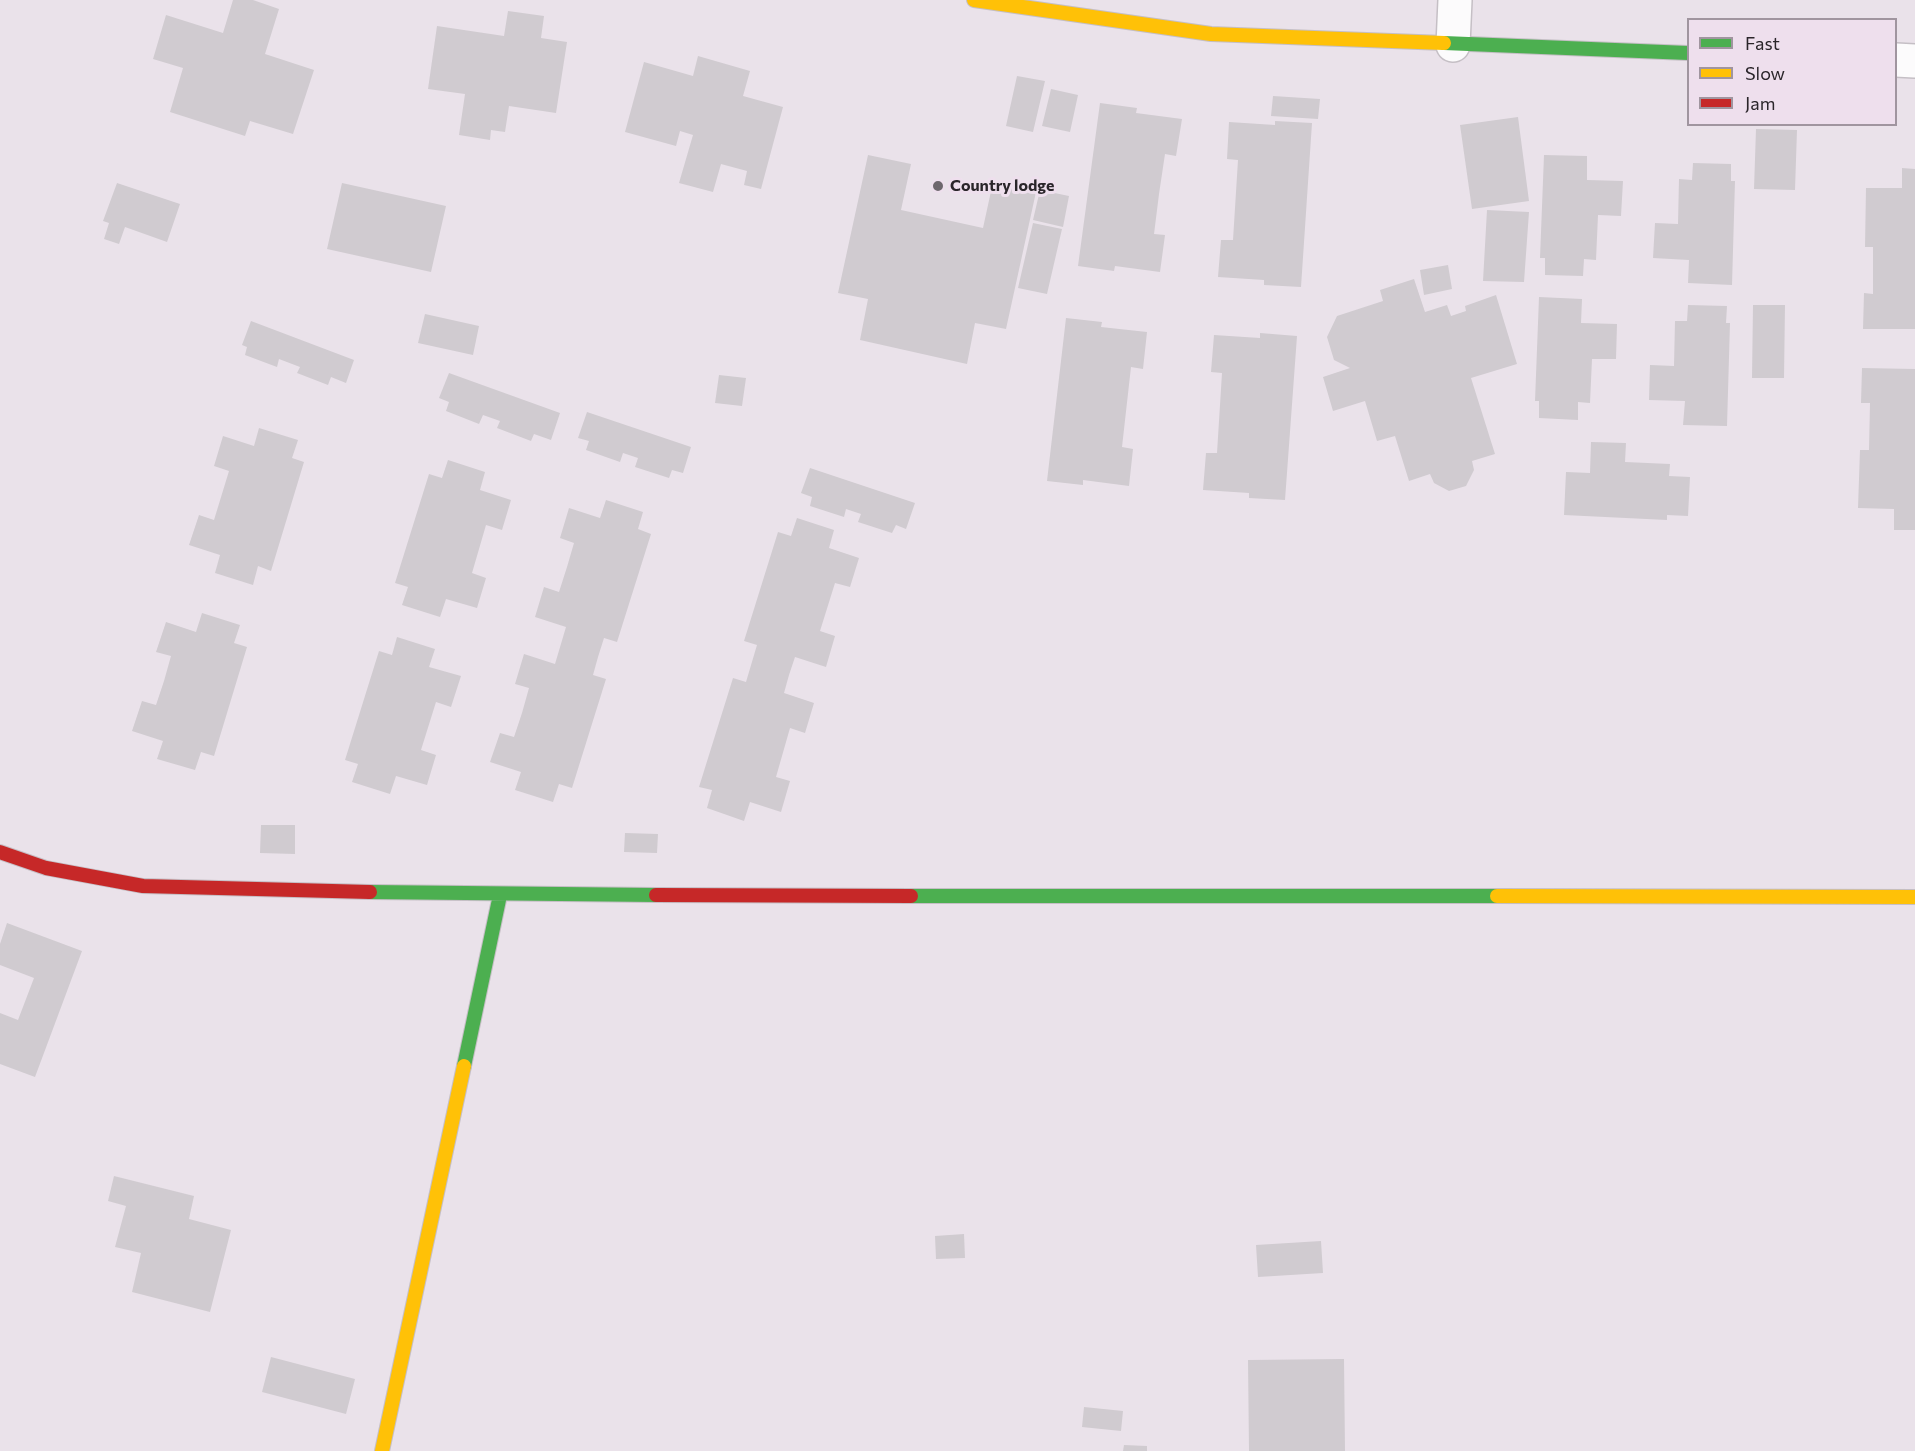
<!DOCTYPE html>
<style>
body{margin:0}
#map{position:relative;width:1915px;height:1451px;overflow:hidden;background:#eae2ea;font-family:Commissioner,sans-serif}
canvas{display:block}
.legend{position:absolute;left:1687px;top:18px;width:210px;height:108px;box-sizing:border-box;background:#eedfed;border:2px solid #a0959f;margin:0;padding:8px 10px;list-style:none;font-size:18px;color:#2a252a}
.legend li{display:flex;align-items:center;gap:12px;height:30px}
.legend b{width:30px;border:2px solid #a0959f}
</style>
<div id="map">
<canvas width="1915" height="1451"></canvas>
<ul class="legend">
<li><b style="height:8px;background:#4caf50"></b>Fast</li>
<li><b style="height:8px;background:#ffc107"></b>Slow</li>
<li><b style="height:8px;background:#c62828"></b>Jam</li>
</ul>
</div>
<script>
const ctx = document.querySelector('canvas').getContext('2d');
ctx.lineJoin = 'round';
function paint(path, color) { ctx.fillStyle = color; ctx.fill(path, 'evenodd'); }
const poly = rows => new Path2D(rows.map(r => 'M' + r).join(''));
function strokePath(path, color, width, dash) { ctx.strokeStyle = color; ctx.lineWidth = width; ctx.lineCap = dash ? 'butt' : 'round'; ctx.setLineDash(dash || []); ctx.stroke(path); }
function write(font, color, halo, rows, align = 'center') {
  ctx.font = font + ' Commissioner,sans-serif'; ctx.lineWidth = 6; ctx.setLineDash([]); ctx.textBaseline = 'middle'; ctx.strokeStyle = halo; ctx.fillStyle = color; for (const [text, x, y, turn = 0] of rows) {
    ctx.save(); ctx.translate(x, y); ctx.rotate((+turn || 0) * Math.PI / 180); ctx.textAlign = isNaN(turn) ? turn : align; if (halo) ctx.strokeText(text, 0, 0); ctx.fillText(text, 0, 0); ctx.restore();
  }
}
paint(poly([
 [233,0,253,0,279,9,265,54,314,70,293,134,250,121,245,136,170,112,183,68,153,59,166,15,223,33],
 [508,11,544,16,541,38,567,42,556,113,509,106,505,132,491,130,490,140,459,135,465,94,428,89,437,26,504,36],
 [698,56,750,71,743,96,783,107,761,189,744,185,747,171,721,164,713,192,679,183,693,135,680,131,676,146,625,132,644,62,693,76],
 [1017,76,1045,81,1033,132,1006,126],
 [1051,89,1078,95,1070,132,1042,126],
 [1273,96,1320,99,1318,119,1271,116],
 [1100,103,1137,108,1136,113,1182,119,1176,156,1165,154,1159,194,1154,234,1165,235,1160,272,1115,266,1114,271,1078,266],
 [1518,117,1529,201,1472,209,1460,125],
 [1275,121,1312,123,1301,287,1264,285,1264,280,1218,277,1221,240,1233,240,1238,160,1227,159,1229,122,1275,125],
 [1756,129,1797,130,1795,190,1754,189],
 [868,155,911,164,901,210,983,228,993,182,1036,192,1006,329,975,323,967,364,860,340,868,299,838,293],
 [1544,155,1587,156,1587,180,1623,181,1621,216,1598,215,1596,260,1584,259,1583,276,1545,275,1545,258,1540,258],
 [1693,163,1731,164,1731,181,1735,181,1732,285,1688,283,1689,260,1653,258,1655,223,1678,224,1679,179,1692,180],
 [1902,168,1915,169,1915,329,1863,329,1864,293,1873,294,1873,247,1865,247,1866,188,1902,188],
 [117,183,180,204,167,242,125,227,119,244,104,239,109,223,103,221],
 [342,183,446,206,431,272,327,249],
 [1040,190,1069,196,1063,227,1033,220],
 [1487,210,1529,212,1524,282,1483,281],
 [1033,223,1062,229,1047,294,1018,288],
 [1448,265,1452,289,1424,295,1420,270],
 [1414,279,1425,312,1447,305,1451,316,1466,311,1465,306,1496,295,1517,364,1471,378,1495,454,1472,461,1474,470,1466,486,1449,491,1434,483,1430,474,1409,481,1395,436,1377,441,1365,401,1333,411,1323,377,1350,368,1334,360,1327,337,1337,316,1383,301,1380,290],
 [1539,297,1582,299,1581,323,1617,324,1616,359,1592,359,1590,403,1578,402,1578,420,1539,418,1539,401,1535,401],
 [1688,305,1727,306,1726,323,1730,323,1727,426,1683,425,1685,401,1649,400,1650,365,1674,366,1675,321,1687,321],
 [1753,305,1785,305,1784,378,1752,378],
 [425,314,479,326,473,355,418,343],
 [1066,318,1102,322,1101,327,1147,332,1143,369,1131,367,1122,447,1133,449,1129,486,1083,480,1083,485,1047,481],
 [251,321,354,360,346,383,331,377,328,385,297,373,300,367,279,359,277,367,245,355,247,347,242,345],
 [1260,333,1297,336,1285,500,1249,498,1249,493,1203,490,1206,453,1217,453,1222,373,1211,372,1214,335,1260,338],
 [1862,368,1915,369,1915,530,1894,530,1894,509,1858,508,1860,450,1869,450,1870,403,1861,403],
 [449,373,560,413,551,440,534,434,531,441,497,428,500,421,483,415,479,424,446,411,449,402,439,398],
 [719,375,746,378,742,406,715,403],
 [587,412,691,447,683,473,672,470,669,478,635,467,638,458,623,453,620,462,586,450,589,441,578,438],
 [259,428,298,440,292,458,304,462,271,571,258,566,253,585,215,573,220,555,189,545,199,515,214,520,229,471,214,466,223,436,254,446],
 [1591,442,1626,443,1625,462,1670,464,1669,476,1690,477,1688,516,1667,515,1667,520,1564,515,1566,472,1590,473],
 [448,460,485,472,480,490,511,500,502,530,486,525,472,573,486,578,477,608,446,599,440,617,402,605,408,587,395,583,429,474,442,478],
 [810,468,915,503,906,529,896,525,892,533,858,522,861,514,846,509,844,517,810,506,812,497,801,493],
 [606,500,643,512,638,529,651,534,617,642,604,638,598,657,593,675,606,679,572,788,559,784,553,802,515,790,521,772,490,762,500,733,514,737,522,713,529,688,515,684,524,654,555,664,566,627,535,617,544,587,559,592,567,567,574,543,560,538,569,508,600,518],
 [797,518,834,530,829,548,859,558,850,587,835,583,820,631,835,636,826,667,795,657,789,675,784,693,814,703,805,733,790,728,776,777,790,781,781,812,750,802,744,821,707,808,712,790,699,787,733,678,746,682,757,645,744,641,778,532,791,536],
 [202,613,240,625,234,643,247,647,214,756,201,752,195,770,157,759,163,741,132,731,142,701,156,705,164,681,171,656,156,652,166,622,196,632],
 [397,637,435,649,429,667,461,676,451,707,436,702,421,750,436,755,427,785,396,776,390,794,352,782,358,764,345,760,379,651,392,655],
 [261,825,295,825,295,854,260,853],
 [625,833,658,834,657,853,624,852],
 [7,923,82,951,35,1077,0,1064,0,1013,18,1020,34,978,0,965,0,944],
 [114,1176,194,1196,189,1219,231,1230,210,1312,132,1292,141,1253,115,1247,126,1206,108,1201],
 [964,1234,965,1258,936,1259,935,1236],
 [1321,1241,1323,1273,1258,1277,1256,1245],
 [271,1357,355,1379,346,1414,262,1392],
 [1344,1359,1345,1451,1249,1451,1248,1360],
 [1084,1407,1123,1411,1121,1431,1082,1427],
 [1124,1445,1147,1446,1147,1451,1123,1451]
]), '#d0cbd0');
const street = poly([
 [1453,45,1455,0],
 [1896,60,1915,61]
]);
const fast = poly([
 [1444,43,1688,53],
 [370,892,656,895],
 [911,896,1497,896],
 [464,1066,500,895]
]);
const slow = poly([
 [974,0,1211,34,1444,43],
 [1497,896,1915,897],
 [382,1451,464,1066]
]);
const jam = poly([
 [0,852,46,868,143,886,370,892],
 [656,895,911,896]
]);
strokePath(street, '#c5bfc5', 36);
strokePath(fast, '#c5bfc5', 16);
strokePath(slow, '#c5bfc5', 16);
strokePath(jam, '#c5bfc5', 16);
strokePath(street, '#fcfbfc', 33);
strokePath(fast, '#4caf50', 14);
strokePath(slow, '#ffc107', 14);
strokePath(jam, '#c62828', 14);
for (const [x, y, r, color] of [
 [938,186,6,"#6d676d"]
]) { const dot = new Path2D(); dot.arc(x, y, r, 0, 2 * Math.PI); ctx.fillStyle = color; ctx.fill(dot); strokePath(dot, '#eedfed', 2); }
write('bold 16px', '#2a252a', '#eedfed', [
 ["Country lodge",950,186]
], 'left');
</script>
